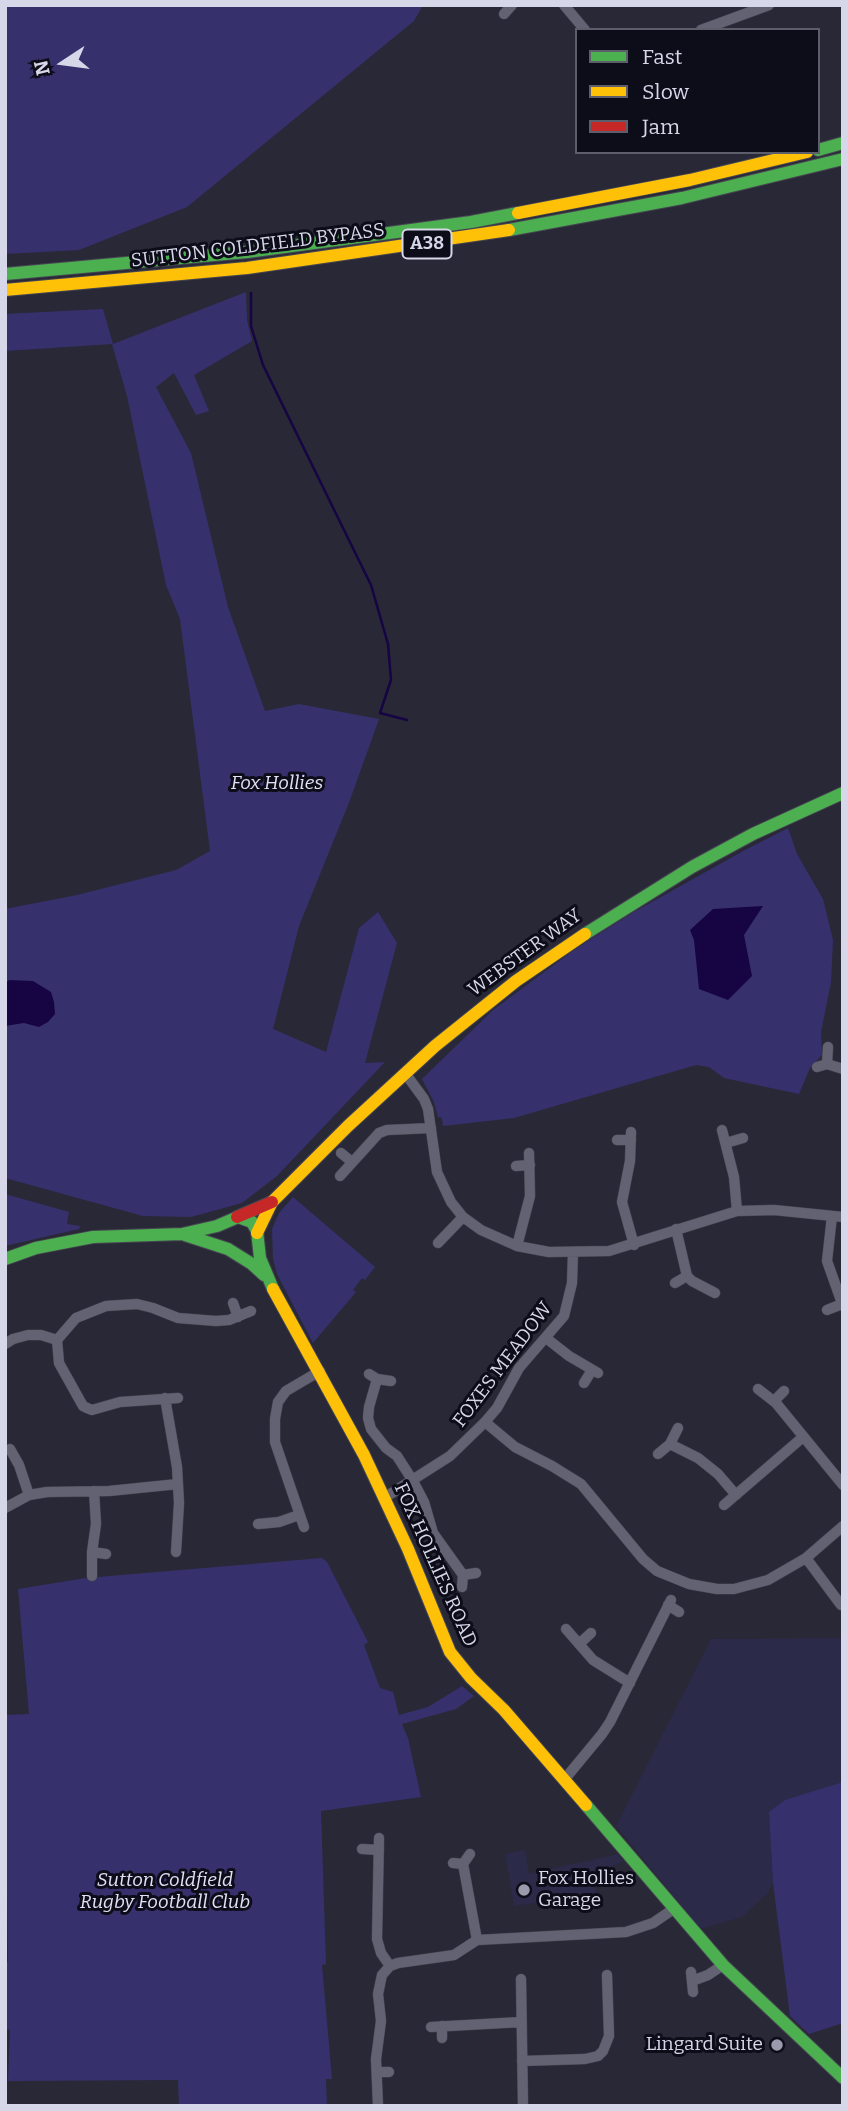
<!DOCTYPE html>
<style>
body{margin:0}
#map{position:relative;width:848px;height:2111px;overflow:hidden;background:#292837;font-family:Bitter,serif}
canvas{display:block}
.frame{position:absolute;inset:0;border:7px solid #d6d7e9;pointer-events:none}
.legend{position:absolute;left:575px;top:28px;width:245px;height:126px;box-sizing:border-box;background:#0d0d19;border:2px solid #5d5e6c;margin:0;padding:9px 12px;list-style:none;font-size:21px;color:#d6d7e9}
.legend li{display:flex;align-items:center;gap:14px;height:35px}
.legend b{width:35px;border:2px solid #5d5e6c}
.north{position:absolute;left:28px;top:28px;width:70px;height:70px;-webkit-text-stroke:5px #0d0d19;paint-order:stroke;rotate:257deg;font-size:19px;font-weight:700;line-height:28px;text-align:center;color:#d6d7e9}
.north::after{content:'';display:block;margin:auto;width:24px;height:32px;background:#d6d7e9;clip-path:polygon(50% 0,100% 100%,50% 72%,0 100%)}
</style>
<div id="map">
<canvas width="848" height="2111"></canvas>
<div class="frame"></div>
<ul class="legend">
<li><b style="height:9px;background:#4caf50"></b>Fast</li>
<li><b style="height:9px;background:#ffc107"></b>Slow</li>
<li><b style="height:9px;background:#c62828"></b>Jam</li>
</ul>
<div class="north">N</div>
</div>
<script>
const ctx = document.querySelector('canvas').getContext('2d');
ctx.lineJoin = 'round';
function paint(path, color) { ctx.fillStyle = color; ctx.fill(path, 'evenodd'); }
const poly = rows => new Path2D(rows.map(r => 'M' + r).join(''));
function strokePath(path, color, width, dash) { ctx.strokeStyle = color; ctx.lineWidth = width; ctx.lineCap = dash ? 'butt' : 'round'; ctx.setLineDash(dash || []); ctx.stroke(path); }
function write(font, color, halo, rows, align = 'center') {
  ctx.font = font + ' Bitter,serif'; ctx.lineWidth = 6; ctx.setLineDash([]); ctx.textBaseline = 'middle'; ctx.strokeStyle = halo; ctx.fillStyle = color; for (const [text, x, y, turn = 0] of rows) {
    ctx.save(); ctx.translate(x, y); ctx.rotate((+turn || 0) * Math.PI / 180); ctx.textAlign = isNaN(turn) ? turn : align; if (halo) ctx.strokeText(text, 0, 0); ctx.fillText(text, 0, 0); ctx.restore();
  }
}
paint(poly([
 [843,1638,843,1782,769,1812,773,1883,767,1894,742,1917,701,1929,616,1826,711,1639],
 [525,1850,529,1874,618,1854,623,1861,593,1876,596,1894,514,1906,505,1854]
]), '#2b2a48');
paint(poly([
 [5,5,423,5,414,21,187,207,79,250,5,254],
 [246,292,247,320,252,341,194,375,209,411,196,415,174,373,156,387,191,453,228,607,265,711,299,704,379,719,350,800,299,926,273,1029,326,1052,359,928,378,912,397,943,365,1063,385,1062,277,1176,242,1203,191,1217,143,1216,5,1178,5,909,77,895,176,870,210,851,180,619,166,585,127,396,112,344,5,351,5,314,103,309,113,344],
 [788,828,797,854,823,899,833,940,831,982,821,1032,822,1055,810,1068,799,1094,724,1078,709,1067,696,1065,514,1118,443,1126,442,1118,438,1117,434,1102,422,1079,493,1010,574,950,634,912,745,850],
 [5,1194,69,1212,67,1224,80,1226,79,1229,5,1246],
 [293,1197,375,1267,365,1280,362,1278,353,1290,356,1292,313,1343,277,1274,273,1259,272,1229,279,1213],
 [322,1558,327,1562,368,1642,364,1645,380,1688,393,1692,399,1715,428,1707,462,1686,474,1696,456,1709,402,1724,408,1738,421,1797,321,1811,326,1964,322,1965,332,2079,326,2079,327,2106,179,2106,178,2080,8,2081,10,2030,5,2029,5,1962,8,1962,5,1715,29,1714,18,1589,86,1578],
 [843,1782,843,2023,809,2034,790,2016,773,1883,769,1812,785,1800]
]), '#36316d');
paint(poly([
 [763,906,744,935,752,976,728,1000,699,989,694,940,690,930,713,909],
 [9,980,33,981,51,992,54,1002,55,1014,48,1022,39,1027,24,1023,5,1026,5,983]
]), '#160443');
strokePath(poly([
 [251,293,251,326,263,365,371,585,388,644,391,680,380,713,407,720]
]), '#160443', 2.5);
const street = poly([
 [564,5,585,30],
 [504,14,512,5],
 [701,30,769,5],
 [827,1064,828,1047],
 [817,1067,827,1064,843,1069],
 [405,1073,424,1099,428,1109,437,1172,451,1202,463,1217,481,1230,517,1246,549,1252,609,1251,737,1211,774,1210,843,1217],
 [722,1130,734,1177,737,1211],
 [631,1132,630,1161,622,1202,634,1245],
 [617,1140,631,1140],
 [726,1143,743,1138],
 [341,1153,352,1162],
 [516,1166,530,1165],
 [340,1176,379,1133,387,1130,431,1128],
 [832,1216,827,1261,843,1306],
 [676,1229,687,1276,692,1281,715,1293],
 [438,1243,463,1217],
 [517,1246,530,1196,529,1153],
 [675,1283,687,1276],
 [233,1303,238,1317],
 [827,1310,842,1304],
 [546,1338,569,1356,598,1373],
 [57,1340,76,1318,106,1306,137,1304,153,1308,178,1318,216,1321,229,1320,251,1311],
 [57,1340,59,1363,83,1406,87,1408,92,1410,120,1402,178,1398],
 [5,1344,13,1339,28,1335,41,1335,57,1340],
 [369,1374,377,1379,391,1381],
 [377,1379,369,1407,368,1418,371,1429,386,1448,397,1456,413,1481,424,1502,433,1533,463,1575],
 [584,1383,592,1370],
 [758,1389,776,1403,843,1485],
 [165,1398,177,1467,179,1503,176,1552],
 [774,1401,784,1391],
 [485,1422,515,1447,552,1466,581,1484,643,1559,657,1571,689,1584,717,1589,734,1589,768,1580,806,1558,843,1526],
 [670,1444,698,1458,718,1474,736,1495],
 [10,1449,19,1465,29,1495],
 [658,1454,670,1444,678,1428],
 [384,1498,450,1456,485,1422,497,1408,519,1368,564,1316,572,1283,573,1252],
 [724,1505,803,1437],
 [5,1508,29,1495,47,1492,109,1491,178,1484],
 [258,1524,279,1522,299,1515],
 [304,1527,275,1442,275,1419,278,1402,286,1391,320,1371],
 [92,1552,96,1524,94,1491],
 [806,1558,841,1605],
 [92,1576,92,1552,106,1554],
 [462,1587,463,1575,476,1573],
 [668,1605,679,1612],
 [566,1629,593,1660,630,1683],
 [579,1644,591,1633],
 [564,1780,602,1734,610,1722,671,1600],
 [379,1838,377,1939,381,1953,390,1966],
 [362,1849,379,1850],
 [453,1863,463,1864,470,1854],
 [463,1864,477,1940],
 [477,1940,626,1932,653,1923,675,1908],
 [691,1972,693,1992],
 [521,1979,523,2106],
 [692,1981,708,1975,723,1965],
 [442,2026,442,2038],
 [431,2027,521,2022],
 [522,2061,585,2059,598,2056,603,2051,609,2036,607,1975],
 [377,2072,389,2072],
 [378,2106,376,2059,381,2021,378,1994,382,1975,390,1966,398,1963,454,1955,477,1940]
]);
const fast = poly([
 [818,150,843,143],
 [509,230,682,198,843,159],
 [5,274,247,252,471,222,518,213],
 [585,934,692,867,753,834,843,793],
 [185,1235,228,1249,252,1264,264,1275],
 [5,1259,36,1248,93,1237,182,1234,217,1226,238,1217,252,1222,257,1231,260,1258,273,1289],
 [586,1805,723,1965,843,2078]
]);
const slow = poly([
 [518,213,690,180,807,152],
 [5,290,247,268,509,230],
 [257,1233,272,1202,348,1126,435,1046,516,981,585,934],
 [273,1289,364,1455,408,1549,450,1652,471,1678,504,1710,586,1805]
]);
const jam = poly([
 [237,1217,272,1202]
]);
strokePath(street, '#464652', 11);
strokePath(fast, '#464652', 14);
strokePath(slow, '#464652', 14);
strokePath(jam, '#464652', 14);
strokePath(street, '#626272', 10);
strokePath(fast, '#4caf50', 12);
strokePath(slow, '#ffc107', 12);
strokePath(jam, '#c62828', 12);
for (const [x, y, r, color] of [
 [524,1890,7,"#999aab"],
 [777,2045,7,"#999aab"]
]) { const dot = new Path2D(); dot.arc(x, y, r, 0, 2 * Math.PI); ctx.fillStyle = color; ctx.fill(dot); strokePath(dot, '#0d0d19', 2.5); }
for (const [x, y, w] of [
 [427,244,49]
]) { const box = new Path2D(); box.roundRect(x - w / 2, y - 14.5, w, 29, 5); ctx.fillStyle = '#0d0d19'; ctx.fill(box); strokePath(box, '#d6d7e9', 2); }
write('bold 18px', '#d6d7e9', null, [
 ["A38",427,244]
]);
write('19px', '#d6d7e9', '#0d0d19', [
 ["SUTTON COLDFIELD BYPASS",258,246,-7],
 ["WEBSTER WAY",525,953,-36],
 ["FOXES MEADOW",503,1365,-53],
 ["FOX HOLLIES ROAD",435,1565,66]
]);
write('italic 19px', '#e1e2f7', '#0d0d19', [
 ["Fox Hollies",277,784],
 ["Sutton Coldfield",165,1881],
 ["Rugby Football Club",165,1903]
]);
write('19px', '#d6d7e9', '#0d0d19', [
 ["Fox Hollies",538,1879],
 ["Garage",538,1901],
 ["Lingard Suite",763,2045,"right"]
], 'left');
</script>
